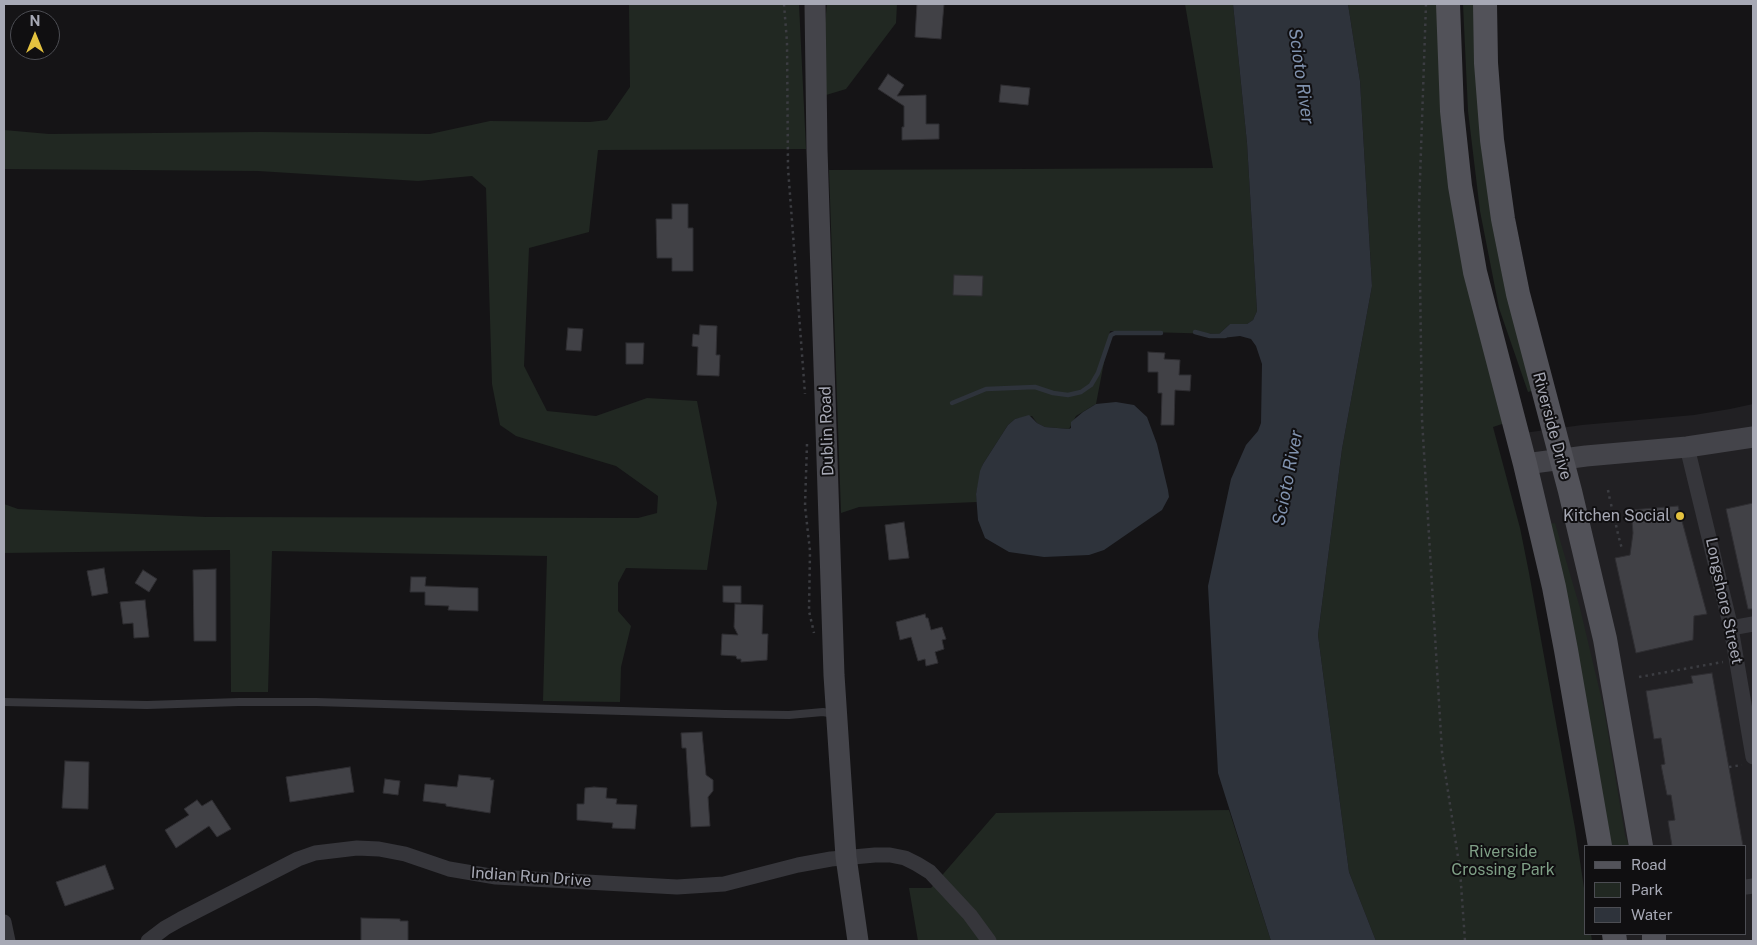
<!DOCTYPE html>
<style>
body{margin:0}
#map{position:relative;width:1757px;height:945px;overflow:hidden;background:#151416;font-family:"Public Sans",sans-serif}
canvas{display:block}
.frame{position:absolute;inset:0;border:5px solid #a7a9b5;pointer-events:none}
.legend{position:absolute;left:1584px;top:845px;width:162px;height:90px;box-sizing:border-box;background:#100f11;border:1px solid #4c4d53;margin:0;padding:6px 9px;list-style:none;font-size:15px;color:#a7a9b5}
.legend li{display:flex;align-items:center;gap:10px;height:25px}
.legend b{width:25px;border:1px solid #4c4d53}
.north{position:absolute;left:10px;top:10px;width:50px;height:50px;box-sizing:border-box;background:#100f11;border:1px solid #4c4d53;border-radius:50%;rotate:0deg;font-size:14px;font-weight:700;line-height:20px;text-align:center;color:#a7a9b5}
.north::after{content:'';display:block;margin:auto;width:18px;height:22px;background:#e4c23f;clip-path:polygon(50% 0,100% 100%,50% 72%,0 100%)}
</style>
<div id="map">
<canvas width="1757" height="945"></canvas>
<div class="frame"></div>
<ul class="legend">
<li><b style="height:6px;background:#525259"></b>Road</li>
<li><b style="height:14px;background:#212822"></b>Park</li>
<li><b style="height:14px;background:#2e333b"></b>Water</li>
</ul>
<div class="north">N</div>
</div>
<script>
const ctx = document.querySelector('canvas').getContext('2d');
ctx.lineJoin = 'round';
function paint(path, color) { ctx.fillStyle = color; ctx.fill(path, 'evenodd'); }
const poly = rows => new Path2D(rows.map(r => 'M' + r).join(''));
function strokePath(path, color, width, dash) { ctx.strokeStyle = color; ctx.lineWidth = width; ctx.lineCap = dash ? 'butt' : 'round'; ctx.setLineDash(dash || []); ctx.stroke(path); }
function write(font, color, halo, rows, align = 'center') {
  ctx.font = font + ' "Public Sans",sans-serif'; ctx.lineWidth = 4; ctx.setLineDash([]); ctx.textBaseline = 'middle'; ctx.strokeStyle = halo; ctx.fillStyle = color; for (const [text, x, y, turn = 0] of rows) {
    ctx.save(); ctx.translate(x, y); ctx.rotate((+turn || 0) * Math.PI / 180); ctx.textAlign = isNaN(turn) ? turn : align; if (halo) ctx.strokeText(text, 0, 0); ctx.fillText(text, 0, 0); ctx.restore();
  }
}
paint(poly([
 [1753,404,1753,941,1607,941,1605,934,1746,934,1746,846,1591,846,1567,698,1509,435,1582,425,1694,415,1730,409]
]), '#212023');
paint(poly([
 [629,4,799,4,806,149,598,150,589,232,529,248,524,366,547,411,596,416,647,398,697,401,717,503,707,570,626,568,618,583,618,611,631,626,621,667,620,702,543,701,547,556,272,551,268,692,231,692,230,550,4,553,4,504,18,509,206,517,638,518,657,513,658,496,616,466,516,436,500,425,492,384,486,188,472,176,418,181,258,171,4,169,4,130,49,134,261,132,430,134,490,121,590,122,607,120,630,87],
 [827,4,897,4,896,23,846,89,826,95,825,23],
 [1185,4,1233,4,1247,143,1257,311,1253,320,1247,324,1230,324,1219,334,1110,331,1096,404,1076,416,1069,429,1045,427,1037,423,1032,416,1015,419,1008,425,983,464,976,494,977,502,859,507,841,513,829,170,1213,168],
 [1348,4,1439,4,1505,423,1493,427,1520,528,1529,573,1575,828,1586,901,1586,934,1591,934,1592,941,1376,941,1349,872,1318,635,1342,449,1372,286,1360,81],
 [1463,4,1477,4,1535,390,1528,392,1499,308,1480,211,1468,111],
 [1555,523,1580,608,1593,663,1604,709,1625,835,1629,846,1609,846,1548,524],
 [1229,810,1271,941,918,941,909,888,931,888,996,813]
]), '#212822');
paint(poly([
 [1233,4,1348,4,1360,81,1372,286,1342,449,1318,635,1349,872,1376,941,1271,941,1218,773,1208,586,1231,479,1246,445,1258,431,1261,423,1262,364,1256,346,1251,339,1240,336,1222,338,1219,334,1230,324,1247,324,1253,320,1257,311,1247,143],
 [1116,402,1134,405,1147,417,1157,444,1168,490,1169,497,1162,510,1104,550,1089,555,1044,557,1009,552,985,538,978,520,976,494,980,471,983,464,1008,425,1015,419,1029,415,1037,423,1045,427,1069,429,1071,428,1071,422,1083,412,1096,404]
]), '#2e333b');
strokePath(poly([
 [1195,332,1210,336,1225,336],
 [952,403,986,389,1035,387,1053,393,1068,395,1081,392,1091,385,1098,373,1111,335,1115,333,1161,333]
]), '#2e333b', 4.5);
const building = poly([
 [917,4,944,4,941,39,915,37,917,4],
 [888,74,904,85,897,96,926,95,926,124,939,124,939,139,902,140,902,127,904,127,904,106,878,89,888,74],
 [1001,85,1030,88,1028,105,999,102,1001,85],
 [672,204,688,204,688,228,693,228,693,271,672,271,672,258,657,258,656,219,672,219,672,204],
 [954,275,983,276,982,296,953,295,954,275],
 [700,325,717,326,716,355,720,355,719,376,697,375,698,347,692,346,693,334,699,335,700,325],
 [568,328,583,329,581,351,566,350,568,328],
 [626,343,644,343,643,364,626,364,626,343],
 [1148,352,1165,353,1164,359,1180,360,1179,375,1191,375,1190,391,1175,390,1174,425,1161,425,1162,393,1158,393,1158,372,1148,372,1148,352],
 [1753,503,1753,609,1748,609,1726,509,1753,503],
 [1678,506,1707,614,1694,616,1693,640,1636,653,1615,558,1630,555,1633,533,1631,510,1678,506],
 [904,522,909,558,889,560,885,525,904,522],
 [104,568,108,593,92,596,87,571,104,568],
 [216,569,216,641,194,641,193,570,216,569],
 [143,570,157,579,149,592,135,583,143,570],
 [411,577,426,577,425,586,478,588,478,611,448,610,449,606,425,605,425,592,410,592,411,577],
 [723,586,741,586,741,603,723,602,723,586],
 [145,600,149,637,134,638,133,623,123,624,120,602,145,600],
 [735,604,763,605,762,634,768,634,767,660,741,662,741,659,737,659,736,656,721,655,722,634,738,635,734,627,735,604],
 [925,614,926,618,928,618,931,630,942,627,946,639,942,640,944,649,935,652,938,663,926,666,925,659,918,661,911,637,900,640,896,622,925,614],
 [1712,673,1743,846,1672,846,1668,821,1675,820,1671,795,1667,795,1661,765,1665,764,1661,738,1654,739,1646,691,1693,683,1691,676,1712,673],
 [702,732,706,775,713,780,713,791,708,797,710,826,691,827,686,748,682,748,681,733,702,732],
 [65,761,89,762,88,809,62,808,65,761],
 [350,767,354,792,290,802,286,777,350,767],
 [459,775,491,778,490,780,494,780,490,813,446,806,446,804,423,801,425,784,457,787,459,775],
 [385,779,400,781,398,795,383,793,385,779],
 [594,787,607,788,606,798,617,799,616,804,637,805,635,829,612,828,613,823,577,820,577,804,584,804,585,788,594,787],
 [197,800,202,806,212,800,231,829,217,837,209,826,176,848,165,830,189,815,184,809,197,800],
 [105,865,114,889,65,906,56,882,105,865],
 [361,918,400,919,400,921,408,921,408,941,361,941,361,918]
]);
paint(building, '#414146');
strokePath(building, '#2f2e32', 1);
strokePath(poly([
 [784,4,787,42,788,168,805,394],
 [1426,4,1419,208,1422,419,1442,752,1460,870,1465,941],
 [807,444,805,506,810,551,809,611,814,633],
 [1608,490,1610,500],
 [1611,504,1613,513],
 [1616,525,1618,534],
 [1619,538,1622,549],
 [1639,677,1723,662],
 [1729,767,1742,765]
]), '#3c3d42', 2.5, [2.5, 4]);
strokePath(poly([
 [4,702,147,705,239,702,316,702,725,714,789,715,823,712,834,714]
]), '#36363b', 8);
strokePath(poly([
 [1687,447,1731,628,1753,757],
 [1731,628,1753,624],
 [1746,887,1753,886],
 [4,922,8,941],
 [148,941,165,928,181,919,298,859,315,853,357,848,379,849,405,854,449,869,496,877,677,887,724,884,798,865,831,859,875,855,890,855,905,858,917,864,930,872,970,915,989,941]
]), '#36363b', 15);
strokePath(poly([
 [815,4,817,150,834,675,846,857,858,941],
 [1525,464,1586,456,1687,447,1753,437]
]), '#44444a', 21);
strokePath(poly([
 [1448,4,1452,111,1460,186,1475,272,1525,464,1554,587,1566,650,1600,846],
 [1485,4,1486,63,1492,140,1503,219,1518,294,1570,491,1605,639,1641,846],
 [1614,934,1615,941],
 [1654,934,1654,941]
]), '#525259', 24);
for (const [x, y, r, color] of [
 [1680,516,5,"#e4c23f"]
]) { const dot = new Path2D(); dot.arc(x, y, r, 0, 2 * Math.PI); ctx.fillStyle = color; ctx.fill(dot); strokePath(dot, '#100f11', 2); }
write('16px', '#a7a9b5', '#100f11', [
 ["Riverside Drive",1552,426,75],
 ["Dublin Road",827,431,-92],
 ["Longshore Street",1724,601,78],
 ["Indian Run Drive",531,877,4]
]);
write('16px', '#a7a9b5', '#100f11', [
 ["Kitchen Social",1670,516]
], 'right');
write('16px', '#7f9f86', '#100f11', [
 ["Riverside",1503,852],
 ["Crossing Park",1503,870]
]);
write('italic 18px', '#8092ae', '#100f11', [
 ["Scioto River",1301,76,82],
 ["Scioto River",1288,478,-79]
]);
</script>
